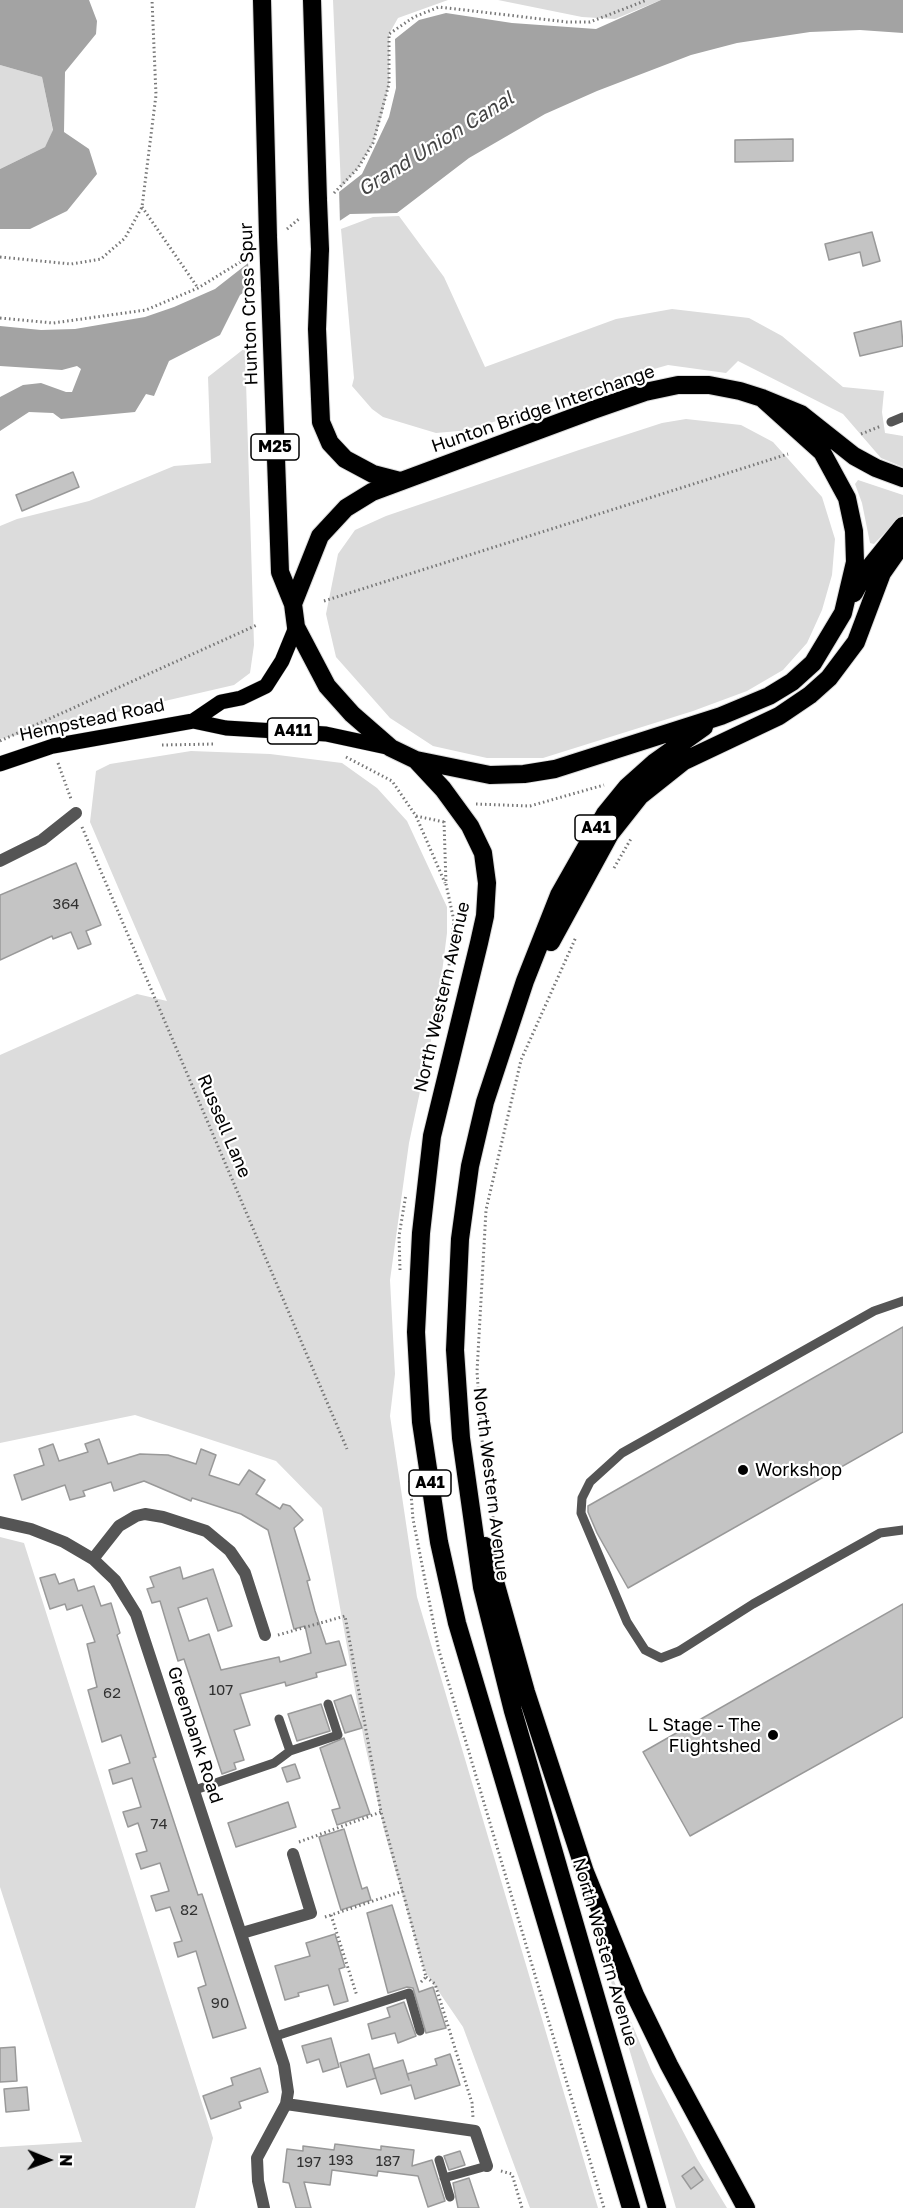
<!DOCTYPE html>
<style>
body{margin:0}
#map{position:relative;width:903px;height:2208px;overflow:hidden;background:#fff;font-family:"Golos Text",sans-serif}
canvas{display:block}
.north{position:absolute;left:18px;top:2130px;width:60px;height:60px;-webkit-text-stroke:4px #fff;paint-order:stroke;rotate:91deg;font-size:16px;font-weight:700;line-height:24px;text-align:center;color:#000}
.north::after{content:'';display:block;margin:auto;width:21px;height:27px;background:#000;clip-path:polygon(50% 0,100% 100%,50% 72%,0 100%)}
</style>
<div id="map">
<canvas width="903" height="2208"></canvas>
<div class="north">N</div>
</div>
<script>
const ctx = document.querySelector('canvas').getContext('2d');
ctx.lineJoin = 'round';
function paint(path, color) { ctx.fillStyle = color; ctx.fill(path, 'evenodd'); }
const poly = rows => new Path2D(rows.map(r => 'M' + r).join(''));
function strokePath(path, color, width, dash) { ctx.strokeStyle = color; ctx.lineWidth = width; ctx.lineCap = dash ? 'butt' : 'round'; ctx.setLineDash(dash || []); ctx.stroke(path); }
function write(font, color, halo, rows, align = 'center') {
  ctx.font = font + ' "Golos Text",sans-serif'; ctx.lineWidth = 4.5; ctx.setLineDash([]); ctx.textBaseline = 'middle'; ctx.strokeStyle = halo; ctx.fillStyle = color; for (const [text, x, y, turn = 0] of rows) {
    ctx.save(); ctx.translate(x, y); ctx.rotate((+turn || 0) * Math.PI / 180); ctx.textAlign = isNaN(turn) ? turn : align; if (halo) ctx.strokeText(text, 0, 0); ctx.fillText(text, 0, 0); ctx.restore();
  }
}
paint(poly([
 [333,0,448,0,398,18,389,34,389,84,382,115,373,143,358,168,341,188],
 [498,0,661,0,615,19,582,17],
 [0,65,42,77,53,131,45,147,0,169],
 [399,216,444,277,485,367,616,319,672,309,749,318,782,336,843,387,884,391,882,412,885,433,903,436,903,467,881,458,843,414,738,361,726,373,668,365,619,379,470,430,436,433,383,417,372,409,352,386,354,378,341,229,373,217],
 [245,348,254,645,250,673,234,685,0,739,0,526,17,519,89,501,174,466,211,463,208,377],
 [686,419,741,425,773,442,822,497,835,539,832,575,822,610,807,643,783,670,747,691,693,711,543,758,487,758,433,746,407,729,390,718,336,657,326,614,338,554,355,530,386,516,579,450,662,423],
 [858,480,903,495,903,514,874,544,870,543,862,503,855,484],
 [191,751,270,754,342,763,377,788,407,821,447,907,447,933,437,1012,409,1143,390,1280,395,1374,390,1416,417,1597,598,2208,530,2208,463,2027,424,1970,385,1834,364,1740,322,1508,276,1461,135,1415,0,1443,0,1055,137,994,167,1001,90,822,96,771,110,764],
 [0,1537,24,1543,213,2138,195,2208,0,2208,0,2147,82,2142,0,1887],
 [611,1981,614,1981,652,2072,698,2160,727,2208,676,2208,618,2011]
]), '#dcdcdc');
paint(poly([
 [0,0,89,0,97,21,96,34,65,72,64,132,89,149,97,174,67,211,30,229,0,229,0,169,45,147,53,130,42,77,0,65],
 [661,0,903,0,903,33,860,30,810,32,737,43,691,55,597,91,545,114,469,158,397,213,350,214,338,222,240,295,220,335,169,361,154,396,146,394,135,412,61,419,53,413,29,412,0,431,0,397,23,385,41,383,66,392,72,392,81,369,77,366,62,370,0,366,0,326,41,330,75,329,145,317,174,307,215,289,362,174,389,117,396,88,395,39,419,20,446,13,512,23,596,29]
]), '#a3a3a3');
paint(poly([
 [339,188,340,224,249,292,248,258]
]), '#fff');
const building = poly([
 [793,139,793,161,735,162,735,140,793,139],
 [872,232,880,261,863,266,860,252,829,260,825,244,872,232],
 [901,321,903,346,860,356,854,333,901,321],
 [73,472,79,487,22,511,16,495,73,472],
 [76,863,101,925,86,931,91,944,78,949,71,932,53,939,52,936,0,960,0,895,76,863],
 [903,1327,903,1432,628,1588,597,1533,588,1512,588,1506,903,1327],
 [99,1439,108,1464,140,1454,168,1455,196,1464,201,1449,216,1455,209,1475,239,1485,249,1470,265,1480,256,1494,280,1509,283,1504,290,1506,303,1520,294,1528,310,1580,307,1581,315,1611,326,1644,339,1641,346,1665,316,1673,317,1677,286,1686,285,1682,240,1694,250,1725,234,1730,244,1760,234,1763,236,1769,222,1774,184,1659,178,1661,160,1601,152,1603,147,1589,154,1587,150,1577,180,1567,183,1579,213,1569,232,1626,218,1631,207,1598,178,1608,189,1641,209,1634,221,1670,279,1657,280,1662,311,1653,305,1626,294,1629,268,1530,241,1514,192,1498,191,1501,144,1481,114,1491,111,1482,83,1491,85,1496,70,1500,65,1485,22,1500,14,1475,44,1465,39,1449,53,1444,59,1461,88,1452,85,1444,99,1439],
 [55,1574,59,1584,74,1579,78,1591,94,1586,101,1606,111,1603,120,1633,117,1635,156,1757,153,1758,198,1895,202,1894,246,2028,213,2038,198,1988,206,1985,196,1951,178,1957,174,1943,182,1941,170,1907,156,1911,151,1896,169,1891,160,1863,141,1869,136,1854,147,1851,138,1823,128,1827,123,1812,141,1807,132,1778,113,1784,109,1770,130,1763,121,1735,102,1742,88,1690,97,1687,87,1644,95,1642,82,1605,67,1610,65,1604,50,1609,40,1578,55,1574],
 [903,1604,903,1717,690,1836,643,1752,903,1604],
 [351,1695,362,1728,345,1733,334,1701,351,1695],
 [321,1704,330,1731,297,1741,288,1714,321,1704],
 [344,1738,370,1814,337,1825,332,1810,340,1808,320,1748,344,1738],
 [295,1764,300,1778,287,1782,282,1768,295,1764],
 [288,1802,296,1827,236,1847,228,1823,288,1802],
 [344,1829,362,1889,367,1887,371,1900,341,1910,319,1837,344,1829],
 [392,1905,419,1992,433,1987,446,2028,426,2033,413,1988,407,1987,388,1993,367,1913,392,1905],
 [335,1934,345,1967,339,1969,348,2001,334,2005,328,1985,298,1993,299,1996,285,2000,275,1966,310,1956,306,1943,335,1934],
 [404,2002,416,2036,398,2043,395,2033,372,2039,368,2024,390,2017,387,2008,404,2002],
 [331,2038,339,2067,323,2072,319,2059,307,2063,302,2046,331,2038],
 [15,2047,17,2081,0,2082,0,2048,15,2047],
 [369,2054,376,2078,347,2087,340,2063,369,2054],
 [450,2054,460,2085,415,2099,411,2085,381,2094,373,2069,403,2060,409,2080,407,2074,437,2065,435,2059,450,2054],
 [260,2068,268,2092,239,2102,241,2108,211,2119,203,2096,233,2085,231,2078,260,2068],
 [27,2087,29,2110,6,2112,4,2089,27,2087],
 [335,2144,381,2150,381,2146,414,2150,412,2166,432,2160,445,2201,428,2207,418,2176,378,2171,377,2176,332,2170,330,2185,304,2182,311,2208,296,2208,289,2183,283,2182,287,2149,303,2151,303,2146,334,2150,335,2144],
 [460,2151,465,2165,449,2170,444,2156,460,2151],
 [694,2167,703,2180,691,2189,682,2176,694,2167],
 [469,2178,479,2208,458,2208,453,2183,469,2178]
]);
paint(building, '#c4c4c4');
strokePath(building, '#999', 1.5);
const primary = poly([
 [193,721,221,702,241,698,266,686,282,661,296,627],
 [0,764,53,746,193,721,226,728,326,734,391,748]
]);
const highway = poly([
 [262,0,268,237],
 [312,0,318,200],
 [320,249,317,329,321,422,330,443,345,459,373,474,400,481],
 [270,288,280,572,293,604],
 [762,398,822,452,847,498,854,531,855,562,843,613,813,663,792,682,769,696,721,716,555,769,524,774,490,775,416,760,391,748,352,714,327,686,296,627,293,604,320,536,346,508,372,492,593,410,645,392,678,385,709,385,740,391,762,398,801,414,854,456,876,468,903,478],
 [854,593,865,573,903,526],
 [416,760,443,789,470,826,483,853,487,883,485,916,479,943,432,1136,421,1233,416,1332,421,1422,439,1542,457,1623,631,2208],
 [551,942,610,834,640,796,684,761,779,716,810,695,829,678,856,642,882,573,903,543],
 [485,1546,526,1692,585,1872,635,1995,669,2065,746,2208],
 [657,2208,513,1711,482,1587,461,1438,455,1350,460,1239,470,1166,485,1102,525,981,559,895,605,814,627,787,655,762,704,727]
]);
strokePath(primary, '#dbdbdb', 16);
strokePath(highway, '#dbdbdb', 20);
strokePath(poly([
 [334,193,358,168,373,143,389,84,389,34,414,17,439,7,567,22,590,22,647,0],
 [142,207,198,288],
 [287,229,300,218],
 [0,257,71,264,101,259,125,238,142,207,156,95,152,0],
 [0,318,53,323,146,310,198,288,250,256],
 [861,434,881,426],
 [324,601,788,454],
 [0,741,257,625],
 [162,745,215,744],
 [346,757,392,781,416,816,445,883],
 [58,763,71,799],
 [476,804,530,806,604,785],
 [416,816,444,822],
 [444,821,446,884,454,921,445,1002],
 [82,827,347,1449],
 [614,868,632,837],
 [400,1270,399,1236,406,1194],
 [410,1481,413,1519,439,1651,604,2208],
 [495,1531,482,1440,477,1372,486,1210,521,1060,576,937],
 [278,1635,345,1616,381,1812,426,1977,419,1984],
 [299,1842,381,1812],
 [331,1915,357,1996],
 [325,1917,403,1891],
 [426,1977,435,1984,472,2103,473,2118],
 [501,2171,512,2174,522,2208]
]), '#777', 3, [1.5, 3]);
strokePath(poly([
 [891,422,903,417],
 [903,1301,874,1311,622,1453,590,1482,582,1498,581,1513,627,1622,645,1650,661,1658,679,1651,753,1604,880,1533,903,1530],
 [279,1719,290,1751],
 [195,1790,274,1763,290,1751,338,1735,328,1704],
 [276,2036,409,1993,420,2031],
 [439,2160,450,2197],
 [444,2178,487,2166]
]), '#555', 9);
strokePath(poly([
 [0,861,42,840,76,813],
 [0,1522,31,1529,64,1542,93,1559,115,1580,136,1614,284,2065,288,2092,286,2104,257,2158,258,2181,264,2208],
 [93,1559,119,1526,136,1516,145,1514,163,1517,206,1531,230,1551,245,1573,265,1635],
 [242,1933,311,1913,293,1854],
 [286,2104,475,2131,487,2166]
]), '#555', 12);
strokePath(primary, '#000', 15);
strokePath(highway, '#000', 18);
const highwayBridge = poly([
 [318,200,320,249],
 [268,237,270,288]
]);
strokePath(highwayBridge, '#dbdbdb', 20, []);
strokePath(highwayBridge, '#000', 18);
for (const [x, y, r, color] of [
 [743,1470,6,"#000"],
 [773,1735,6,"#000"]
]) { const dot = new Path2D(); dot.arc(x, y, r, 0, 2 * Math.PI); ctx.fillStyle = color; ctx.fill(dot); strokePath(dot, '#fff', 2); }
write('15px', '#313131', null, [
 ["364",66,904],
 ["107",221,1690],
 ["62",112,1693],
 ["74",159,1824],
 ["82",189,1910],
 ["90",220,2003],
 ["193",341,2160],
 ["187",388,2161],
 ["197",309,2162]
]);
for (const [x, y, w] of [
 [275,447,48],
 [293,731,51],
 [596,828,42],
 [430,1483,42]
]) { const box = new Path2D(); box.roundRect(x - w / 2, y - 13, w, 26, 4.5); ctx.fillStyle = '#fff'; ctx.fill(box); strokePath(box, '#000', 1.5); }
write('bold 16px', '#000', null, [
 ["M25",275,447],
 ["A411",293,731],
 ["A41",596,828],
 ["A41",430,1483]
]);
write('18px', '#000', '#fff', [
 ["Hunton Cross Spur",249,304,-92],
 ["Hunton Bridge Interchange",543,409,-19],
 ["Hempstead Road",92,720,-12],
 ["North Western Avenue",442,997,-77],
 ["Russell Lane",224,1126,67],
 ["North Western Avenue",491,1484,83],
 ["Greenbank Road",195,1735,72],
 ["North Western Avenue",605,1952,74]
]);
write('18px', '#000', '#fff', [
 ["Workshop",755,1470],
 ["L Stage - The",761,1725,"right"],
 ["Flightshed",761,1746,"right"]
], 'left');
write('italic 20px', '#444', '#fff', [
 ["Grand Union Canal",436,144,-32]
]);
</script>
